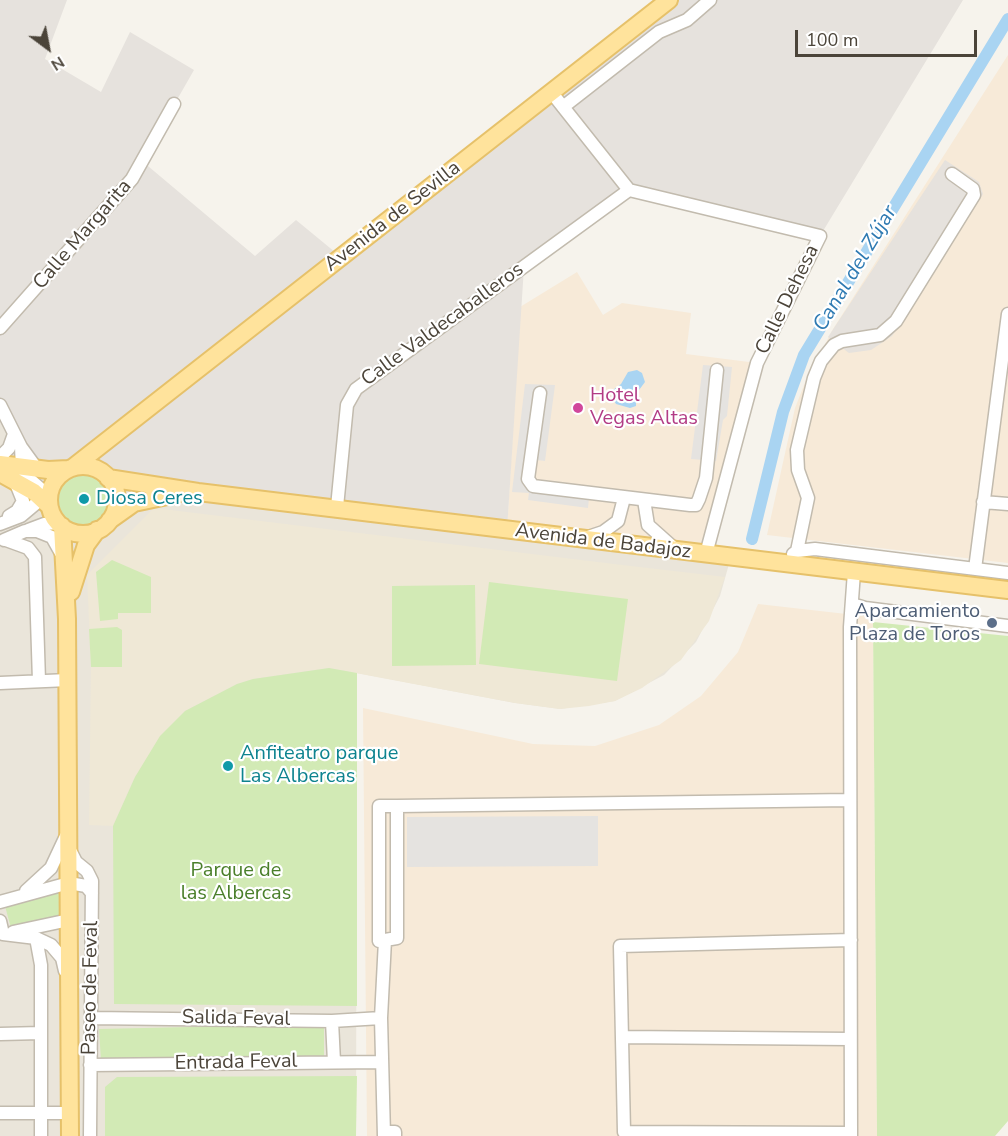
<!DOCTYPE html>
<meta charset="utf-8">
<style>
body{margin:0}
#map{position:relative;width:1008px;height:1136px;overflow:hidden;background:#f6f3ec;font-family:"Nunito Sans",sans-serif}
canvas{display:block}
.north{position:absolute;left:18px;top:18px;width:60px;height:60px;-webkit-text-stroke:4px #fff;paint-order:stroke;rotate:148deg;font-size:16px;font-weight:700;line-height:24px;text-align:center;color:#4b4439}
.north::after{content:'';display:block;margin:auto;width:21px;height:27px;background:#4b4439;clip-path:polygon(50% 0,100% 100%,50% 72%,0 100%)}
.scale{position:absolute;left:795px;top:30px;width:182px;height:27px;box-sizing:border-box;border:3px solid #4b4439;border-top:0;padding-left:8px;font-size:18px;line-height:21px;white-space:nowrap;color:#4b4439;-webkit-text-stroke:4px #fff;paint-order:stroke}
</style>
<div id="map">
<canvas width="1008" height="1136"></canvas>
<div class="north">N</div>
<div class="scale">100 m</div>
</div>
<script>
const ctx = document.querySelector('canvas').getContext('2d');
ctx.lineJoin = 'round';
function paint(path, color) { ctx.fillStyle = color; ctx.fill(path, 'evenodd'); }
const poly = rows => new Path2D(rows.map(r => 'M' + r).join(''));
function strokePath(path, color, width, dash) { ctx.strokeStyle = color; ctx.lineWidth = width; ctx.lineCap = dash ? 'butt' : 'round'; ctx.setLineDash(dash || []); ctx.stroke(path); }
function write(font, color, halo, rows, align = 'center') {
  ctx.font = font + ' "Nunito Sans",sans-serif'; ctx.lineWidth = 4.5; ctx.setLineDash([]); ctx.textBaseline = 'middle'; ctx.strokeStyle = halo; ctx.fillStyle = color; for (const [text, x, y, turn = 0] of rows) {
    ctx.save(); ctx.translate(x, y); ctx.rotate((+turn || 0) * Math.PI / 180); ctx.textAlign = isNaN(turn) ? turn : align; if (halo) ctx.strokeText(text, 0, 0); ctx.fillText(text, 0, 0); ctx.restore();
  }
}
paint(poly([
 [0,405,86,466,731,557,720,596,696,642,664,675,615,701,560,709,515,703,357,673,356,1136,0,1136]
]), '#eae5da');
paint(poly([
 [1008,55,1008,563,767,535,795,408,806,380,833,329],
 [577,272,603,315,622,303,691,313,686,354,757,363,706,554,507,530,520,307],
 [758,604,873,617,877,1136,367,1136,363,708,533,744,595,746,659,725,701,696,738,652]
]), '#f7ead8');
paint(poly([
 [0,0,67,0,45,59,101,92,130,32,194,70,142,161,255,256,296,220,341,257,669,0,963,0,820,236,630,190,524,267,507,530,114,480,86,466,37,469,0,405],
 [945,160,979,182,983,194,892,336,871,350,849,353,828,337]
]), '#e6e2dd');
paint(poly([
 [154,508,614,564,725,577,709,621,681,660,642,688,615,701,589,706,560,709,515,703,329,668,253,679,237,684,185,711,135,777,113,826,89,825,91,667,87,575]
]), '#efe8d6');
paint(poly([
 '50 500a33 33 0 1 1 66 0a33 33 0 1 1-66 0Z',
 [112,560,151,577,151,613,118,613,118,619,100,621,96,572],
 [489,582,628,599,617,681,479,664],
 [475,585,476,665,392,666,392,586],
 [873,622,1008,636,1008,1121,995,1136,877,1136],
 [117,627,122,630,122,667,91,667,89,629],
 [329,668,357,673,357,1006,114,1004,113,826,135,777,160,736,185,711,237,684,253,679],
 [62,891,60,918,11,928,5,906],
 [324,1024,324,1058,101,1061,99,1029],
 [357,1076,356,1136,105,1136,105,1087,117,1077]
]), '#d2eab5');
paint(poly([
 [703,365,732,367,727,416,723,420,716,461,691,459],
 [525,384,555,385,545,461,537,460,535,480,590,487,588,508,528,500,529,493,512,492],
 [598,816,598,866,407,867,407,817]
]), '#e5e3e0');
paint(poly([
 [637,370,642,373,645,382,636,394,636,406,630,408,616,404,612,397,613,390,621,384,628,372]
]), '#a9d4f2');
strokePath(poly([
 [752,539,783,412,804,355,1008,19]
]), '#a9d4f2', 12);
const minor = poly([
 [552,93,629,190],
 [563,107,659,32,687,20,710,0],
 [629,190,820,236,757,363,706,554],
 [0,328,132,179,174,104],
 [540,393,528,479,533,486,690,505,696,505,699,499,706,478,717,370],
 [0,405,21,447],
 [0,457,9,448,14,434],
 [37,469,21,447,22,467,26,476,43,491],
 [644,500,648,525,676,550],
 [983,502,1008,504],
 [337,507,347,405,356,389,629,190],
 [9,516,17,511,23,501,15,481],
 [0,524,21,516,46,495],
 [28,530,44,524,58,523],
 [588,537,603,532,618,521,624,498],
 [4,540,25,531,37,531,52,537,61,553],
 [6,540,28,548,35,557,39,681],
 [797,551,808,498,798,470,797,450,814,378,821,361,834,345,842,341,880,335,896,321,974,195,973,189,952,174],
 [793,554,797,551,815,549,1008,573],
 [975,569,1008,314],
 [852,604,865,608,1008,626],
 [0,683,68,680],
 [397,806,850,800],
 [69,848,76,862,87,871,92,881,90,1136],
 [26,891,51,868,66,836],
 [0,902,69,883,86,886,92,893],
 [0,921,3,934,36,938,41,965,41,1136],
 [13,932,69,920],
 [36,938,51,945,62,958,65,971],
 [851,940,620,946,624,1132,851,1133],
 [91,1018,332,1021,381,1018],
 [332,1021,334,1062],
 [0,1034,41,1033],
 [622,1037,850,1039],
 [90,1065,381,1062],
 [0,1113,70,1113],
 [385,1132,395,1132,395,1136],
 [384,1136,381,1018,385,940,379,941,379,806,397,806,397,938,385,940],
 [851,1136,850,627,854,572]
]);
const major = poly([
 [0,464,48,470,68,469],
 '49 500a34 34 0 1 1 68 0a34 34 0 1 1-68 0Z',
 [72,468,669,0],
 [0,473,34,492,49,506],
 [108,478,198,492,1008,590],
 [110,520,134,503,177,494],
 [62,526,67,619,70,1136],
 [71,592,86,545,97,530]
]);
strokePath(minor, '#c2bbae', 15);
strokePath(major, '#e6c16a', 20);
strokePath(minor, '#fff', 12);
strokePath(major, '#ffe39c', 16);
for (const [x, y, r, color] of [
 [578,408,6,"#d1479c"],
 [84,499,6,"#0f9aa8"],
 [992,623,6,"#5c6f8a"],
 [228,766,6,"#0f9aa8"]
]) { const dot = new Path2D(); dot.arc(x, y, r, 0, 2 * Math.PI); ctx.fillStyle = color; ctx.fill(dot); strokePath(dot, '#fff', 2); }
write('20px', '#4b4439', '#fff', [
 ["Avenida de Sevilla",393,217,-38],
 ["Calle Margarita",83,235,-49],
 ["Calle Dehesa",788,300,-64],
 ["Calle Valdecaballeros",443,325,-36],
 ["Avenida de Badajoz",603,542,7],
 ["Paseo de Feval",91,988,-89],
 ["Salida Feval",236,1019,1],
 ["Entrada Feval",236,1063,-1]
]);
write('20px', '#b23c85', '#fff', [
 ["Hotel",590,396],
 ["Vegas Altas",590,419]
], 'left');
write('20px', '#0d838f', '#fff', [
 ["Diosa Ceres",96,499],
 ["Anfiteatro parque",240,754],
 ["Las Albercas",240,777]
], 'left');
write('20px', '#4e5e75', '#fff', [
 ["Aparcamiento",980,612],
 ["Plaza de Toros",980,635]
], 'right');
write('20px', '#4a7f2a', '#fff', [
 ["Parque de",236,871],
 ["las Albercas",236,894]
]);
write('italic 21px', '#2e7ab2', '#fff', [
 ["Canal del Zújar",856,269,-59]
]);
</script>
